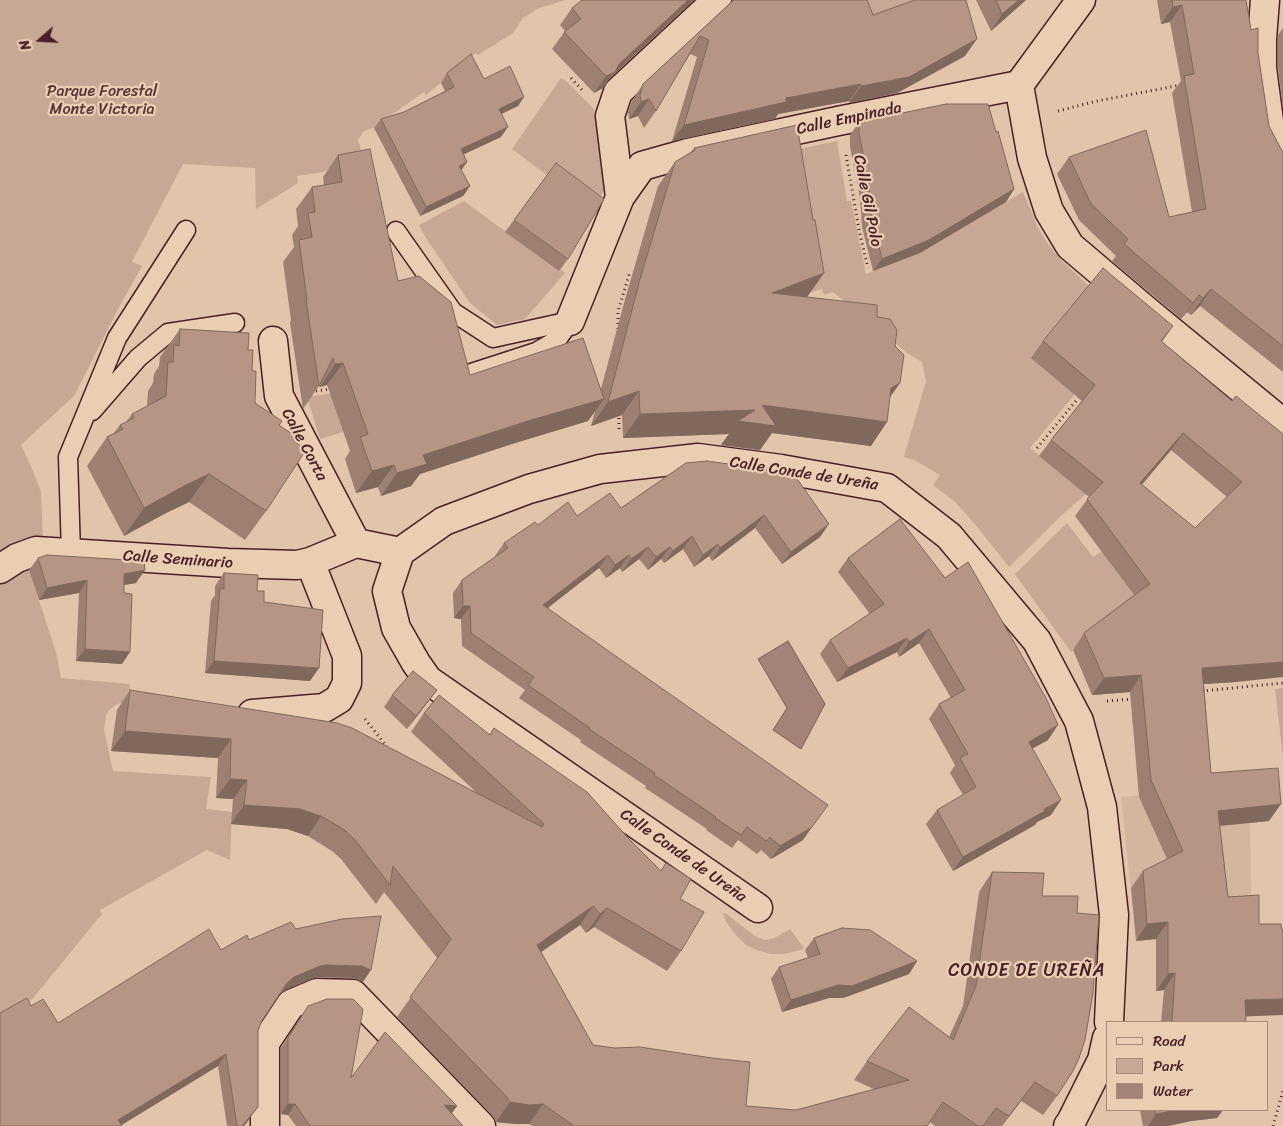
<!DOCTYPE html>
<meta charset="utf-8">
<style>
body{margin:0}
#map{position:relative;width:1283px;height:1126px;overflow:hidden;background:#e1c4a9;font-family:Sriracha,sans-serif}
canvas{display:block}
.legend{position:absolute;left:1106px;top:1021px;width:162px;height:90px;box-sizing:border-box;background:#ebceb1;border:1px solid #ab887b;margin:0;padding:6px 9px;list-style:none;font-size:15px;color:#4a1f2b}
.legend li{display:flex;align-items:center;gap:10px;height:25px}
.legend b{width:25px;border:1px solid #ab887b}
.north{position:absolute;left:15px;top:15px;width:50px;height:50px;-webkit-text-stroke:4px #ebceb1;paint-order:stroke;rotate:251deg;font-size:14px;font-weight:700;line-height:20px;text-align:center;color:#4a1f2b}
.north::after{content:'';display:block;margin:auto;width:18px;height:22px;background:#4a1f2b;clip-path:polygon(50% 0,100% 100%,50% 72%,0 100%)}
</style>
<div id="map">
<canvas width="1283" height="1126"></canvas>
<ul class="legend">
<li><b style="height:6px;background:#ebceb1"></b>Road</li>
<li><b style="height:14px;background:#c8a894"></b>Park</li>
<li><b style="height:14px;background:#a58277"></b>Water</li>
</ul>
<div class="north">N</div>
</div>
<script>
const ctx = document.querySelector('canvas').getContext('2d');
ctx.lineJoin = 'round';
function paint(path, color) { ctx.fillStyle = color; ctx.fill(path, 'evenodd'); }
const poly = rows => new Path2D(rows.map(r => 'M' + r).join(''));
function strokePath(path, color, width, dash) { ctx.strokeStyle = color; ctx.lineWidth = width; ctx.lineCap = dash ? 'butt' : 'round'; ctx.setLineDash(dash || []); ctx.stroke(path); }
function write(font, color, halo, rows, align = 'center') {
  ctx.font = font + ' Sriracha,sans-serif'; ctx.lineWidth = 4.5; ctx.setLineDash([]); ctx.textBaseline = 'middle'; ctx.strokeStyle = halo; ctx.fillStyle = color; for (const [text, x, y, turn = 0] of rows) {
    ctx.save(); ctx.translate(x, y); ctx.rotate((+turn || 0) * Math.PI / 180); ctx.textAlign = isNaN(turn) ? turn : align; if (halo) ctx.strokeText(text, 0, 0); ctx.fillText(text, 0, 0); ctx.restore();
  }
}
paint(poly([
 [1248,786,1250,823,1251,898,1133,909,1121,797]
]), '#d4b69e');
paint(poly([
 [0,0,565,0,537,9,523,18,513,33,478,55,476,53,426,95,424,92,373,128,364,131,358,140,361,150,345,162,323,172,297,176,298,183,256,209,255,168,183,164,132,262,142,266,118,309,74,396,21,445,30,464,41,492,43,538,27,564,56,652,61,678,130,684,129,703,123,702,116,705,109,710,106,716,104,730,113,771,211,777,206,809,232,812,230,860,207,850,100,910,102,914,29,1003,0,1021],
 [848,0,921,0,876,26],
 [561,78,566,81,594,109,605,187,595,211,512,149],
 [837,141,847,201,851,201,866,274,920,253,1023,192,1039,230,1048,244,1060,259,1090,287,1075,394,1030,448,1086,494,1063,514,1009,567,974,523,955,502,933,485,940,475,914,460,904,457,926,381,922,362,907,353,833,292,824,295,822,289,811,292,781,153],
 [464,201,559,271,561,269,565,273,525,319,497,325,470,303,426,238,419,225],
 [441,377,447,400,320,439,307,397],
 [1067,523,1093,557,1102,551,1135,597,1121,613,1071,652,1015,574],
 [1283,688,1283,758,1275,689],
 [723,913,725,913,758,938,765,940,774,938,790,929,804,948,801,950,784,954,770,954,757,950,746,945,735,934,726,922]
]), '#c8a894');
const water = poly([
 [788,641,825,704,801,749,773,730,787,708,758,659,788,641]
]);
paint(water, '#a58277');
strokePath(water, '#815a59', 1);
const lane = poly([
 [396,231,453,312,493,338,570,321],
 [462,376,536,352,557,340,570,321],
 [92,411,138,358,168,333,235,323],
 [71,553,68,457,117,338,186,230]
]);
const street = poly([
 [1265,0,1262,39,1262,68,1271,136,1283,158],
 [1019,85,1032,158,1049,211,1070,246,1149,313,1283,423],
 [1019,85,1081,0],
 [620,197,610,116,618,92,717,0],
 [570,321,620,197,642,166,688,153,838,121,1019,85],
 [273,341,279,396,356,543],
 [356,543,400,552],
 [0,569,17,558,36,551,228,563,297,565,310,562,356,543],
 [252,714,324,708,339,699,347,683,347,656,310,562],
 [758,908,428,680,416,663,396,628,387,591,400,552,444,521,529,489,600,469,698,458,781,469,887,488,949,536,1037,641,1079,721,1102,807,1114,915,1109,1022],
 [265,1126,265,1043,291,1004,317,993,353,994,481,1126],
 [1068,1126,1071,1122,1102,1060,1107,1038]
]);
strokePath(lane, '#4a1f2b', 21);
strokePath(street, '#4a1f2b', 31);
strokePath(poly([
 [571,78,582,90],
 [1058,111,1097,101,1181,85],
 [846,155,859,230,868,268],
 [618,329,618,311,630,272],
 [316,391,332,389],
 [619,413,619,431],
 [1037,448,1080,396],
 [1202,691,1283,683],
 [1107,701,1133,699],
 [365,719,387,747],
 [1273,1126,1283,1091]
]), '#4a1f2b', 3, [1, 4]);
strokePath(lane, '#ebceb1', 18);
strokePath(street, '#ebceb1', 28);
paint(poly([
 [582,0,610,78,603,88,594,93,552,49,565,31,560,25,572,8],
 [732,0,867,0,873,15,965,56,897,93,849,103,849,101,778,114,775,119,672,141,697,57,690,54,656,111,644,128,638,116,629,119,628,112,632,101,643,84,732,1],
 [976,0,1026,0,991,31],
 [1157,0,1246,0,1251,30,1258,53,1269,126,1281,149,1283,151,1283,372,1200,306,1191,315,1187,312,1181,319,1112,261,1116,256,1079,220,1057,174,1069,157,1169,217,1192,212,1172,93,1181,81,1170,22,1161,24],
 [1283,28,1283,108,1278,67,1278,35],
 [447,73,484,79,524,97,518,106,502,114,501,137,463,154,467,162,461,170,470,186,463,196,420,216,374,128,381,119,404,112,445,91,441,83],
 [859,122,996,132,1014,189,1006,202,920,253,873,271,862,227,860,198,850,146,850,135],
 [694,148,813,220,824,273,807,297,877,317,895,346,900,383,890,397,871,446,772,433,760,450,721,445,729,434,623,438,622,415,591,426,595,411,588,421,515,443,420,474,411,486,381,496,378,487,356,493,345,459,350,451,327,385,320,387,319,386,303,409,290,323,291,320,283,262,294,247,292,235,298,226,296,209,312,187,324,185,323,177,338,155,398,281,470,375,601,389,624,303,658,186,675,162,691,152],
 [514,220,568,259,559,271,505,232],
 [180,329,248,350,252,371,255,403,279,425,293,440,266,511,245,540,189,502,164,514,124,536,87,466,107,437,114,433,120,425,126,422,132,414,147,406,148,391,153,383,154,374,159,366,160,357],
 [1043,341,1162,342,1232,401,1283,434,1236,682,1204,684,1211,773,1269,821,1220,826,1228,897,1246,1022,1161,1022,1164,990,1156,991,1156,939,1136,941,1131,888,1143,871,1167,859,1139,797,1130,692,1092,695,1073,650,1084,633,1134,595,1075,516,1089,497,1039,456,1051,440,1082,401,1031,358],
 [1171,450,1227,497,1195,528,1142,485],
 [686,463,820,537,782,564,755,528,712,561,709,556,694,567,683,549,664,563,661,559,648,570,639,559,622,572,620,568,606,578,599,568,547,608,803,840,771,859,761,850,757,854,738,840,732,848,706,830,707,829,645,788,646,786,580,742,581,740,519,698,525,690,462,646,461,619,454,618,453,593,462,580,496,556,495,556,504,543,538,525,577,516,621,508],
 [900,519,1048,740,1032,749,1051,815,1037,822,1035,825,953,871,926,824,937,810,963,795,950,773,955,765,929,719,939,704,951,698,919,643,899,657,897,652,837,682,820,654,830,640,870,614,838,572,848,558],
 [38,558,136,583,124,585,122,664,76,661,79,593,39,600,29,570],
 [224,573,257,591,310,681,205,673,211,601,215,595,215,586],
 [130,690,476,792,411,732,424,713,490,734,494,728,629,839,661,871,666,863,680,899,681,951,667,971,594,927,586,933,580,925,541,952,593,1045,746,1106,796,1110,874,1089,854,1080,867,1061,949,1037,963,1006,979,892,992,872,1042,896,1057,1096,1043,1115,1021,1101,1002,1126,935,1126,930,1122,927,1126,533,1126,529,1124,515,1124,496,1122,492,1115,397,1017,438,959,384,892,376,904,341,859,332,851,308,836,287,829,231,824,233,799,216,798,218,758,111,751,117,710],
 [437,690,407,729,384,707,392,695],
 [296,929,363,982,353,978,317,977,311,979,285,990,279,995,261,1022,258,1031,249,1120,244,1126,227,1126,218,1066,121,1125,31,1006,58,1023,221,950,249,940],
 [814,938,917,961,909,974,843,998,829,998,782,1012,771,979,779,967,808,958,805,950],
 [308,1006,351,1078,452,1113,463,1126,296,1126,288,1115,281,1114,281,1048],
 [1140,1110,1223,1110,1217,1118,1191,1121,1168,1126,1143,1126]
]), '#9d8072');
paint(poly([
 [688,0,694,0,610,78,603,88,594,93,606,76],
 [1019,0,1026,0,991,31,1002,14],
 [1182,5,1170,22,1161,24,1173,7],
 [977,39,965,56,897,93,849,103,861,86],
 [861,84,849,101,778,114,775,119,672,141,684,125,786,98],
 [524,97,518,106,492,118,499,109],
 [649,99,638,116,629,119,641,102],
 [508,127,501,137,454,159,461,149],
 [467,162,460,172,459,166],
 [470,186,463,196,420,216,426,207],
 [1014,189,1006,202,920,253,873,271,882,259],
 [824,273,807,297,772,293],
 [1211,289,1200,306,1191,315,1203,298],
 [1199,295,1187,312,1181,319],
 [1173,326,1161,343,1161,341],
 [343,363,327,385,320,387,335,364],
 [900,383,883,407,891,388],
 [639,391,622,415,591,426,608,402],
 [604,399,588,421,515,443,420,474,411,486,381,496,397,473,423,455,531,420],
 [762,405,887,422,871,446,772,433,760,450,721,445,729,434,623,438,640,414,755,410],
 [1183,433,1171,450,1128,500,1140,483],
 [394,465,378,487,356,493,372,471],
 [209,474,189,502,164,514,124,536,144,508,184,486],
 [764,515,755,528,712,561,720,548],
 [829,524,820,537,782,564,791,552],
 [692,536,683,549,664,563,673,551],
 [718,544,709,556,694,567,703,555],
 [648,547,639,559,622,572,631,559],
 [670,547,661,559,648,570,656,557],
 [608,555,599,568,535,618,543,605],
 [629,555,620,568,606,578,615,565],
 [145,570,136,583,116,586,124,574],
 [87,580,79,593,39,600,47,588],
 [463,606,470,606,461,619,454,618],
 [929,629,919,643,899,657,909,642],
 [907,638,897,652,837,682,848,668],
 [85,649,130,652,122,664,76,661],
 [214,661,319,668,310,681,205,673],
 [1283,662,1283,677,1236,682,1190,685,1202,668],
 [1141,675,1130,692,1092,695,1104,678],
 [437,690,428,702,407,729,416,716],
 [1058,725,1048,740,1018,756,1029,742],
 [125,731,231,739,218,758,111,751],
 [230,779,247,780,233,799,216,798],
 [1061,800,1051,815,1037,822,1035,825,953,871,963,857],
 [1281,804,1269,821,1206,827,1218,811],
 [244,805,300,809,321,816,308,836,287,829,231,824],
 [812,827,803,840,771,859,780,846],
 [593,906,580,925,524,964,537,945],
 [607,908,594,927,586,933,600,914],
 [1168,922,1156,939,1136,941,1147,924],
 [917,961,909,974,843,998,829,998,782,1012,791,1000],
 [326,965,362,966,371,970,363,982,353,978,317,977,311,979,285,990,278,995,287,983,294,977,320,966],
 [1175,973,1164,990,1156,991,1168,974],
 [1283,999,1283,1015,1233,1017,1245,1000],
 [226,1054,218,1066,120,1126,118,1120],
 [1035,1082,1021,1101,1002,1126,1009,1116],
 [510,1102,543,1104,529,1124,515,1124,496,1122],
 [288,1104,295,1104,288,1115,281,1114],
 [444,1105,457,1106,450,1116],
 [258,1107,244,1126,242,1126],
 [1177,1110,1223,1110,1217,1118,1191,1121,1168,1126,1148,1126,1156,1114]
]), '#80685d');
const building = poly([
 [582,0,688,0,619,64,615,72,606,76,564,32,581,19,572,8,582,0],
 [734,0,867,0,873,15,915,0,966,0,977,39,909,77,861,86,861,84,786,98,786,102,684,125,709,40,700,36,656,111,649,99,641,102,640,95,643,84,734,0],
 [996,0,1019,0,1002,14,996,0],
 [1172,0,1246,0,1251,30,1258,28,1258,53,1269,126,1281,149,1283,151,1283,346,1211,289,1203,298,1199,295,1193,303,1124,244,1128,239,1091,204,1069,157,1146,130,1169,217,1206,209,1184,76,1194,74,1182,5,1173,7,1172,0],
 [471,54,484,79,510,66,524,97,499,109,508,127,461,149,467,162,459,166,470,186,426,207,381,119,404,112,454,87,447,73,471,54],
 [946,104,988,104,996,132,998,131,1014,189,929,240,882,259,871,214,869,185,859,133,859,122,946,104],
 [797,125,813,220,815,220,824,273,772,293,877,305,877,317,890,319,897,330,895,346,904,355,900,383,891,388,887,422,762,405,776,426,738,421,755,410,640,414,639,391,608,402,640,279,675,162,695,150,694,148,797,125],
 [370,149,398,281,419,276,451,302,470,375,583,338,604,399,531,420,423,455,427,464,397,473,394,465,372,471,360,437,368,434,343,363,335,364,333,358,319,386,306,300,307,300,299,240,312,237,308,213,315,212,312,187,342,182,338,155,370,149],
 [556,163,604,199,568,259,514,220,556,163],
 [1103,268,1173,326,1161,341,1232,401,1236,396,1283,434,1283,662,1202,668,1211,773,1278,768,1281,804,1218,811,1228,897,1259,895,1259,924,1281,924,1282,930,1283,930,1283,999,1245,1000,1246,1022,1172,1022,1175,973,1168,974,1168,922,1147,924,1143,871,1183,851,1151,780,1141,675,1104,678,1084,633,1140,591,1150,584,1087,499,1103,482,1051,440,1095,385,1043,341,1103,268],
 [1183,433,1242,482,1195,528,1140,483,1183,433],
 [180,329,249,333,248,350,253,350,252,371,256,371,255,403,282,421,279,425,295,436,293,440,306,450,266,511,209,474,184,486,144,508,107,437,123,429,120,425,134,418,132,414,166,396,168,362,173,362,174,345,179,346,180,329],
 [707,461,793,473,829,524,791,552,764,515,720,548,718,544,703,555,692,536,673,551,670,547,656,557,648,547,631,559,629,555,615,565,608,555,543,605,828,805,812,827,780,846,770,837,766,841,747,827,741,835,715,818,716,817,654,775,655,773,589,729,590,728,528,685,534,677,471,633,470,606,463,606,462,580,508,548,504,543,535,522,538,525,568,502,577,516,610,493,621,508,686,463,707,461],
 [900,519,945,578,968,562,1046,698,1058,725,1029,742,1061,800,1044,809,1045,811,963,857,937,810,976,787,960,758,968,754,939,704,965,690,929,629,909,642,907,638,848,668,830,640,884,604,848,558,900,519],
 [47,555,144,561,145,570,124,574,124,593,132,594,130,652,85,649,87,580,47,588,38,558,47,555],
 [224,573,258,575,257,591,264,591,264,602,323,610,319,668,214,661,220,588,224,589,224,573],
 [413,671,437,690,416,716,392,695,413,671],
 [130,690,337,723,352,728,542,827,544,824,424,713,439,695,490,735,494,728,587,792,629,839,661,871,666,863,691,879,680,899,704,912,681,951,607,908,600,914,593,906,537,945,593,1045,615,1048,640,1047,712,1058,750,1062,746,1106,796,1110,909,1080,867,1061,909,1007,953,1040,976,986,992,872,1044,873,1042,896,1078,896,1077,913,1099,915,1093,993,1085,1040,1079,1058,1073,1071,1057,1096,1035,1082,1009,1116,996,1108,983,1126,978,1126,943,1102,927,1126,574,1126,543,1104,529,1105,510,1102,506,1096,410,997,451,939,393,866,390,885,355,840,346,831,321,816,300,809,244,805,247,780,230,779,231,739,125,731,130,690],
 [381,916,371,970,362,966,326,965,320,966,294,977,287,983,261,1022,258,1031,258,1107,242,1126,237,1126,226,1054,118,1120,122,1126,0,1126,0,1013,27,998,31,1006,43,999,58,1023,209,929,221,950,247,935,249,940,291,922,296,929,342,919,381,916],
 [842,928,870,930,917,961,852,986,838,985,791,1000,779,967,820,954,814,938,842,928],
 [327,999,353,999,363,1009,351,1078,385,1032,457,1106,444,1105,463,1126,310,1126,295,1104,288,1104,288,1038,308,1006,327,999],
 [1155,1110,1177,1110,1156,1114,1155,1110]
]);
paint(building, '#b79585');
strokePath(building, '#80685d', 1);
write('16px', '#5d343b', '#ebceb1', [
 ["Parque Forestal",102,92],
 ["Monte Victoria",102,110]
]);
write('16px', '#4a1f2b', '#ebceb1', [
 ["Calle Empinada",849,119,-12],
 ["Calle Gil Polo",867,201,79],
 ["Calle Corta",304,445,62],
 ["Calle Conde de Ureña",804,474,9],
 ["Calle Seminario",178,560,4],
 ["Calle Conde de Ureña",683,856,35]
]);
ctx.letterSpacing = '1px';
write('18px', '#4a1f2b', '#ebceb1', [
 ["CONDE DE UREÑA",1027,971]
]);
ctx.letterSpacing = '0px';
</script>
